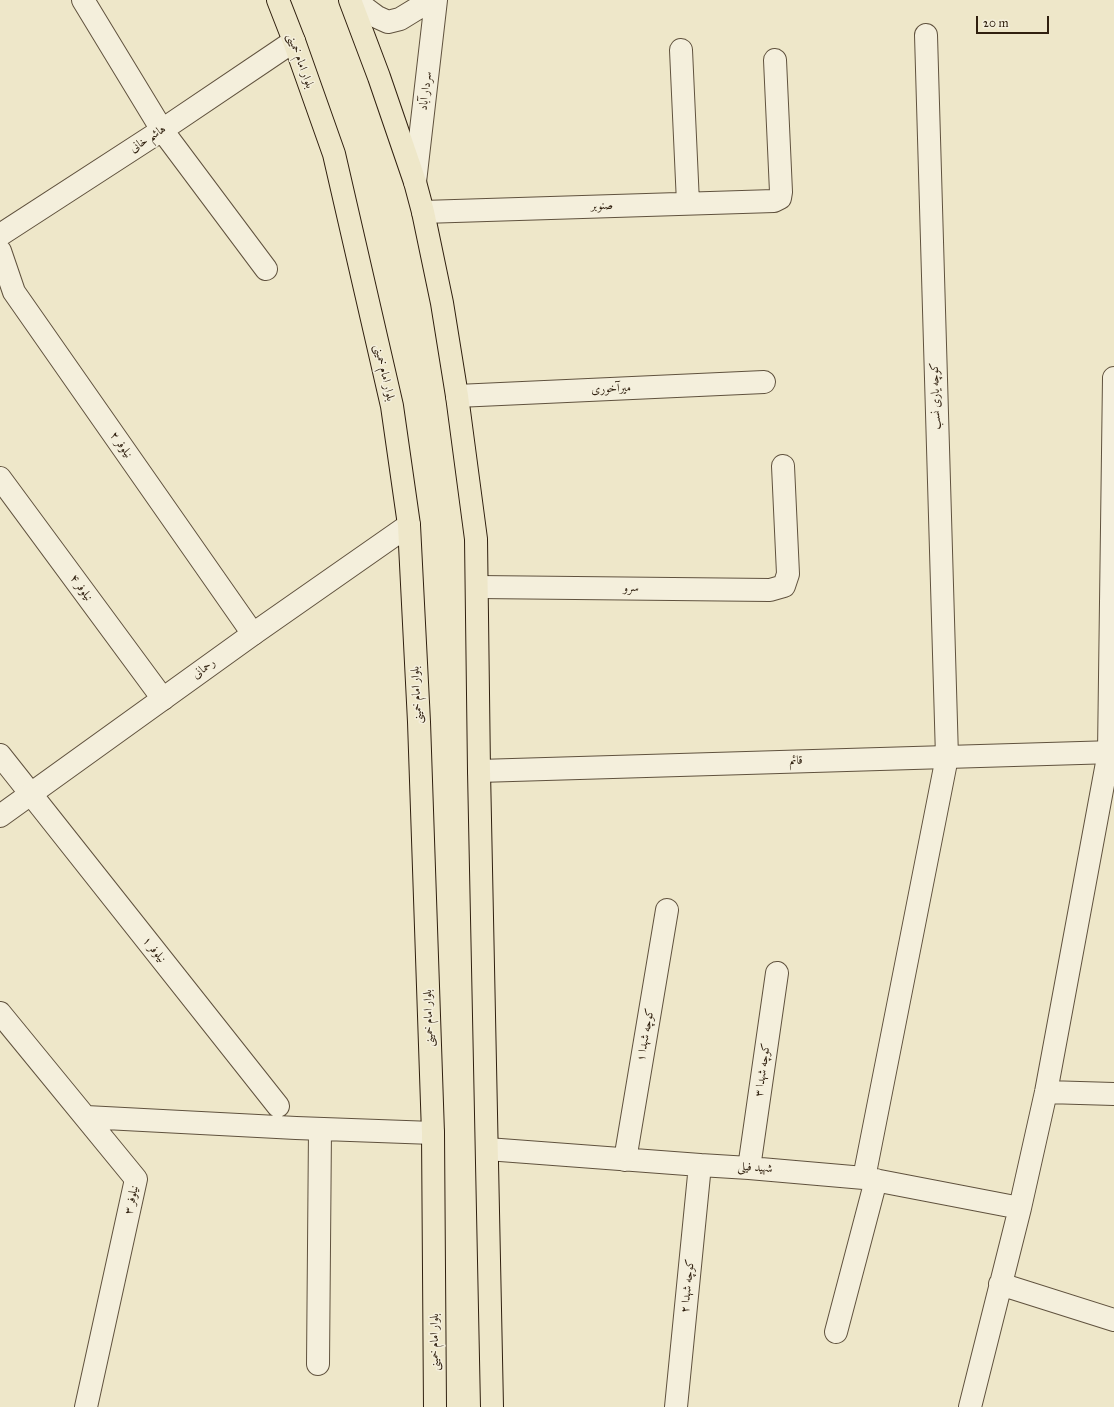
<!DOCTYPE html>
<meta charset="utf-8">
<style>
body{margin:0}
#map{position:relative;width:1114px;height:1407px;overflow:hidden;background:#eee7c9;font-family:"IM FELL Great Primer",serif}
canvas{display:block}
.scale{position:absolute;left:976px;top:16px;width:73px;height:18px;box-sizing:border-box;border:2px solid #30200f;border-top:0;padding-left:5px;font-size:12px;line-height:14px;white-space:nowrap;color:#30200f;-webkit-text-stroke:3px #f4efdc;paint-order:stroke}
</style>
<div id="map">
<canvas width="1114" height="1407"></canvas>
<div class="scale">20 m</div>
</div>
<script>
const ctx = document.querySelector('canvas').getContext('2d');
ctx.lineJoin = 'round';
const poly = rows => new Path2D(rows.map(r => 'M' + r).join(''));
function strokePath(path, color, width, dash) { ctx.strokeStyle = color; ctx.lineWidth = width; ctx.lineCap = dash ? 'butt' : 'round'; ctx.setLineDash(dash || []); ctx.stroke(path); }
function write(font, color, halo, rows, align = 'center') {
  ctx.font = font + ' "IM FELL Great Primer",Amiri,serif'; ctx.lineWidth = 3; ctx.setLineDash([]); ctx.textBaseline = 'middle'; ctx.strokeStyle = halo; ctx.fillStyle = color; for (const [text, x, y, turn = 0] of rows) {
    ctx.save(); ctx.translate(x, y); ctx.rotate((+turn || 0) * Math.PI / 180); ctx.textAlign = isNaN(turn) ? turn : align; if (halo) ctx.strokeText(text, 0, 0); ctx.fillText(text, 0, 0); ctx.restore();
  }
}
const minor = poly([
 [83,0,162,130,266,269],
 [681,50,688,203],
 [423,212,774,201,780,198,781,192,775,60],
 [0,235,162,130,294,41],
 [0,251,14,292,253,634],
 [457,396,764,382],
 [0,478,163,699],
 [478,587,770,590,784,586,788,574,783,466],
 [0,755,278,1106],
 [0,1013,136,1179,86,1407],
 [1046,1092,1114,1094],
 [86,1117,296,1128,433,1133],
 [487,1149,700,1165,749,1168,864,1178,1020,1208],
 [625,1160,667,910],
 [749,1168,777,973],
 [864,1178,947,757,926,35],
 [1000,1284,1114,1320],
 [836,1332,876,1180],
 [318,1364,320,1129],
 [676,1407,700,1165],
 [970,1407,1020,1208,1046,1092,1109,752,1114,378]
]);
const tertiary = poly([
 [354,0,377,17,388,22,400,19,431,0],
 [415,182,436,0],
 [479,771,1114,752],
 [0,816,253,634,409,525]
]);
const primary = poly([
 [278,0,294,41,334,154,392,406,409,525,419,722,433,1133,435,1407],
 [350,0,379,77,415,182,423,212,442,303,457,396,476,539,479,771,492,1407]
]);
strokePath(minor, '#60523e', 24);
strokePath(tertiary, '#60523e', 24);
strokePath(primary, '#30200f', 24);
strokePath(minor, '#f4efdc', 22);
strokePath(tertiary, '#f4efdc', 22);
strokePath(primary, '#eee7c9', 22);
write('12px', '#30200f', '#f4efdc', [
 ["بلوار امام خمینی",300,61,70],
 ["سردار آباد",426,91,-83],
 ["هاشم خانی",148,139,-33],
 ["صنوبر",602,206,-2],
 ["بلوار امام خمینی",384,373,77],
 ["میرآخوری",611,389,-3],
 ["کوچه یاری نسب",936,396,-92],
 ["نیلوفر ۲",121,445,55],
 ["نیلوفر ۴",81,588,54],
 ["سرو",631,588],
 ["رحمانی",204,669,-36],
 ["بلوار امام خمینی",417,695,-93],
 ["قائم",796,761,-2],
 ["نیلوفر ۱",154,950,52],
 ["بلوار امام خمینی",429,1018,-92],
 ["کوچه شهدا ۱",646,1035,-80],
 ["کوچه شهدا ۳",763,1070,-82],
 ["شهید فیلی",755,1168,4],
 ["نیلوفر ۳",132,1200,-78],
 ["کوچه شهدا ۲",688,1286,-84],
 ["بلوار امام خمینی",435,1342,-90]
]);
</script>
